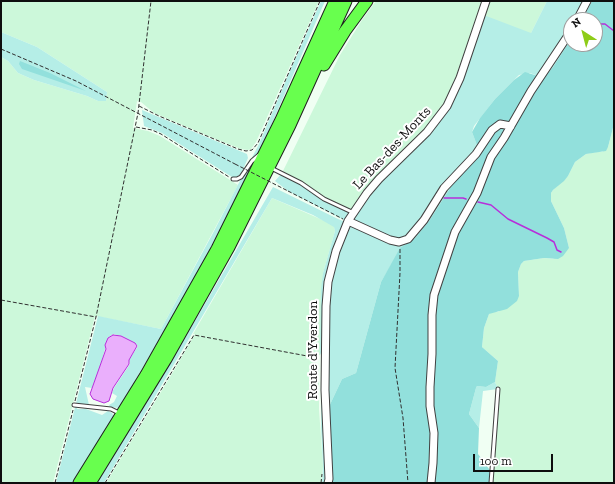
<!DOCTYPE html>
<style>
body{margin:0}
#map{position:relative;width:615px;height:484px;overflow:hidden;background:#f0fff3;font-family:"Zilla Slab",serif}
canvas{display:block}
.frame{position:absolute;inset:0;border:2px solid #0e0e0e;pointer-events:none}
.north{position:absolute;left:563px;top:12px;width:40px;height:40px;box-sizing:border-box;background:#fff;border:1px solid #9f9f9f;border-radius:50%;rotate:324deg;font-size:11px;font-weight:700;line-height:16px;text-align:center;color:#0e0e0e}
.north::after{content:'';display:block;margin:auto;width:14px;height:18px;background:#8ecc18;clip-path:polygon(50% 0,100% 100%,50% 72%,0 100%)}
.scale{position:absolute;left:473px;top:454px;width:80px;height:18px;box-sizing:border-box;border:2px solid #0e0e0e;border-top:0;padding-left:5px;font-size:12px;line-height:14px;white-space:nowrap;color:#0e0e0e;-webkit-text-stroke:3px #fff;paint-order:stroke}
</style>
<div id="map">
<canvas width="615" height="484"></canvas>
<div class="frame"></div>
<div class="north">N</div>
<div class="scale">100 m</div>
</div>
<script>
const ctx = document.querySelector('canvas').getContext('2d');
ctx.lineJoin = 'round';
function paint(path, color) { ctx.fillStyle = color; ctx.fill(path, 'evenodd'); }
const poly = rows => new Path2D(rows.map(r => 'M' + r).join(''));
function strokePath(path, color, width, dash) { ctx.strokeStyle = color; ctx.lineWidth = width; ctx.lineCap = dash ? 'butt' : 'round'; ctx.setLineDash(dash || []); ctx.stroke(path); }
function write(font, color, halo, rows, align = 'center') {
  ctx.font = font + ' "Zilla Slab",serif'; ctx.lineWidth = 4; ctx.setLineDash([]); ctx.textBaseline = 'middle'; ctx.strokeStyle = halo; ctx.fillStyle = color; for (const [text, x, y, turn = 0] of rows) {
    ctx.save(); ctx.translate(x, y); ctx.rotate((+turn || 0) * Math.PI / 180); ctx.textAlign = isNaN(turn) ? turn : align; if (halo) ctx.strokeText(text, 0, 0); ctx.fillText(text, 0, 0); ctx.restore();
  }
}
paint(poly([
 [1,1,319,1,256,142,251,149,248,150,241,149,218,140,154,113,141,102,137,101,133,128,148,131,160,136,238,185,161,329,95,316,53,483,1,483,1,57,8,61,18,73,34,80,87,96,98,101,106,101,107,92,37,47,1,32],
 [376,1,547,1,531,33,449,102,354,213,324,199,282,173,340,55,362,20],
 [614,124,614,483,491,483,498,390,495,382,498,361,482,347,484,328,489,314,492,312,498,312,519,296,518,272,521,264,524,261,544,258,553,259,569,248,564,228,551,201,551,193,553,190,568,176,575,162,586,154,596,152,602,152,608,147],
 [272,198,325,221,334,226,335,231,323,273,321,351,320,355,315,356,315,359,319,372,319,409,323,467,321,483,106,483,173,372,195,334,193,334]
]), '#ccf8da');
paint(poly([
 [321,1,325,1,261,149,232,207,191,285,119,408,110,407,109,405,114,402,117,396,112,393,114,388,130,364,129,360,138,346,135,343,121,336,113,334,108,338,105,345,105,349,99,370,92,388,85,387,89,405,87,406,78,403,77,409,86,409,102,415,108,411,112,413,114,417,72,483,56,483,98,316,161,329,213,233,259,144,290,71],
 [547,1,592,1,582,20,571,20,571,39,553,67,545,76,538,76,530,73,519,75,495,99,474,126,472,132,478,148,476,160,454,182,429,221,415,238,407,244,402,247,381,282,356,373,342,379,326,413,327,294,348,222,288,191,275,181,282,173,320,197,354,212,444,110,481,14,531,33],
 [1,32,37,47,107,92,106,101,98,101,87,96,34,80,18,73,8,61,1,57],
 [142,110,247,154,248,158,241,174,237,177,232,177,162,133,144,126],
 [273,187,336,218,345,222,330,260,322,351,320,355,321,289,323,273,335,231,334,227,313,215,272,198,104,483,97,483,174,357],
 [322,363,327,483,322,483,323,467,321,427],
 [495,382,498,389,483,391,479,428,469,414,476,388,477,386,486,387]
]), '#b5eee7');
paint(poly([
 [592,1,614,1,614,124,608,147,606,151,586,154,575,162,568,176,564,181,553,190,551,193,551,201,564,228,569,248,563,256,558,259,544,258,524,261,521,264,518,272,519,296,517,301,507,309,489,314,484,328,482,347,498,361,495,382,486,387,477,386,476,388,469,414,479,428,478,454,492,473,491,483,329,483,326,413,342,379,356,373,381,282,400,248,415,238,429,221,454,182,476,160,478,148,472,132,480,118,495,99,514,80,525,72,538,76,545,76,553,67,571,39,571,44,595,44,595,20,582,20],
 [20,61,50,73,86,91,22,69,19,64]
]), '#92e0dc');
const water = poly([
 [113,335,121,336,135,343,137,346,129,360,129,364,113,388,109,401,104,403,93,399,90,394,106,349,105,345,108,338,113,335]
]);
paint(water, '#eaaffc');
strokePath(water, '#b72eda', 1);
strokePath(poly([
 [595,24,605,24,614,31],
 [444,198,463,198,466,199],
 [478,202,491,205,508,219,547,238,554,242,557,250,561,252]
]), '#b72eda', 1.5);
const service = poly([
 [271,168,301,183,324,199,354,213],
 [233,179,237,179,241,177,252,161,259,155],
 [74,405,111,409,119,413],
 [491,483,498,389]
]);
const tertiary = poly([
 [577,20,587,1],
 [348,221,390,240,399,242,408,239,424,220,444,188,476,154,492,130,500,124,511,126],
 [328,483,329,479,325,390,326,306,328,282,336,251,348,221,367,193,379,179,427,132,447,106,460,78,486,1],
 [431,483,433,463,434,433,430,406,430,387,432,354,432,315,434,295,455,232,477,193,491,157,504,138,531,91,571,31]
]);
const motorway = poly([
 [324,65,345,31,367,1],
 [79,483,146,375,217,249,281,120,335,1],
 [90,483,166,359,229,247,290,125,346,1]
]);
strokePath(service, '#414141', 5);
strokePath(tertiary, '#414141', 9);
strokePath(motorway, '#1f1f1f', 13);
strokePath(poly([
 [1,49,76,81,235,164],
 [139,106,159,116,238,149,246,151,252,150,258,143,320,1],
 [136,127,152,130,161,134,229,177],
 [288,191,343,219],
 [400,249,400,273,395,368,403,418,408,483],
 [1,300,96,317],
 [75,401,96,317,138,113,151,1],
 [55,483,73,410],
 [105,483,194,335,318,358],
 [321,483,322,474]
]), '#303030', 1, [4, 2]);
strokePath(service, '#fff', 3);
strokePath(tertiary, '#fff', 7);
strokePath(motorway, '#68ff4e', 11);
strokePath(poly([
 [235,164,288,191]
]), '#303030', 1, [4, 2]);
write('14px', '#0e0e0e', '#fff', [
 ["Le Bas-des-Monts",392,148,-47],
 ["Route d'Yverdon",313,350,-90]
]);
</script>
